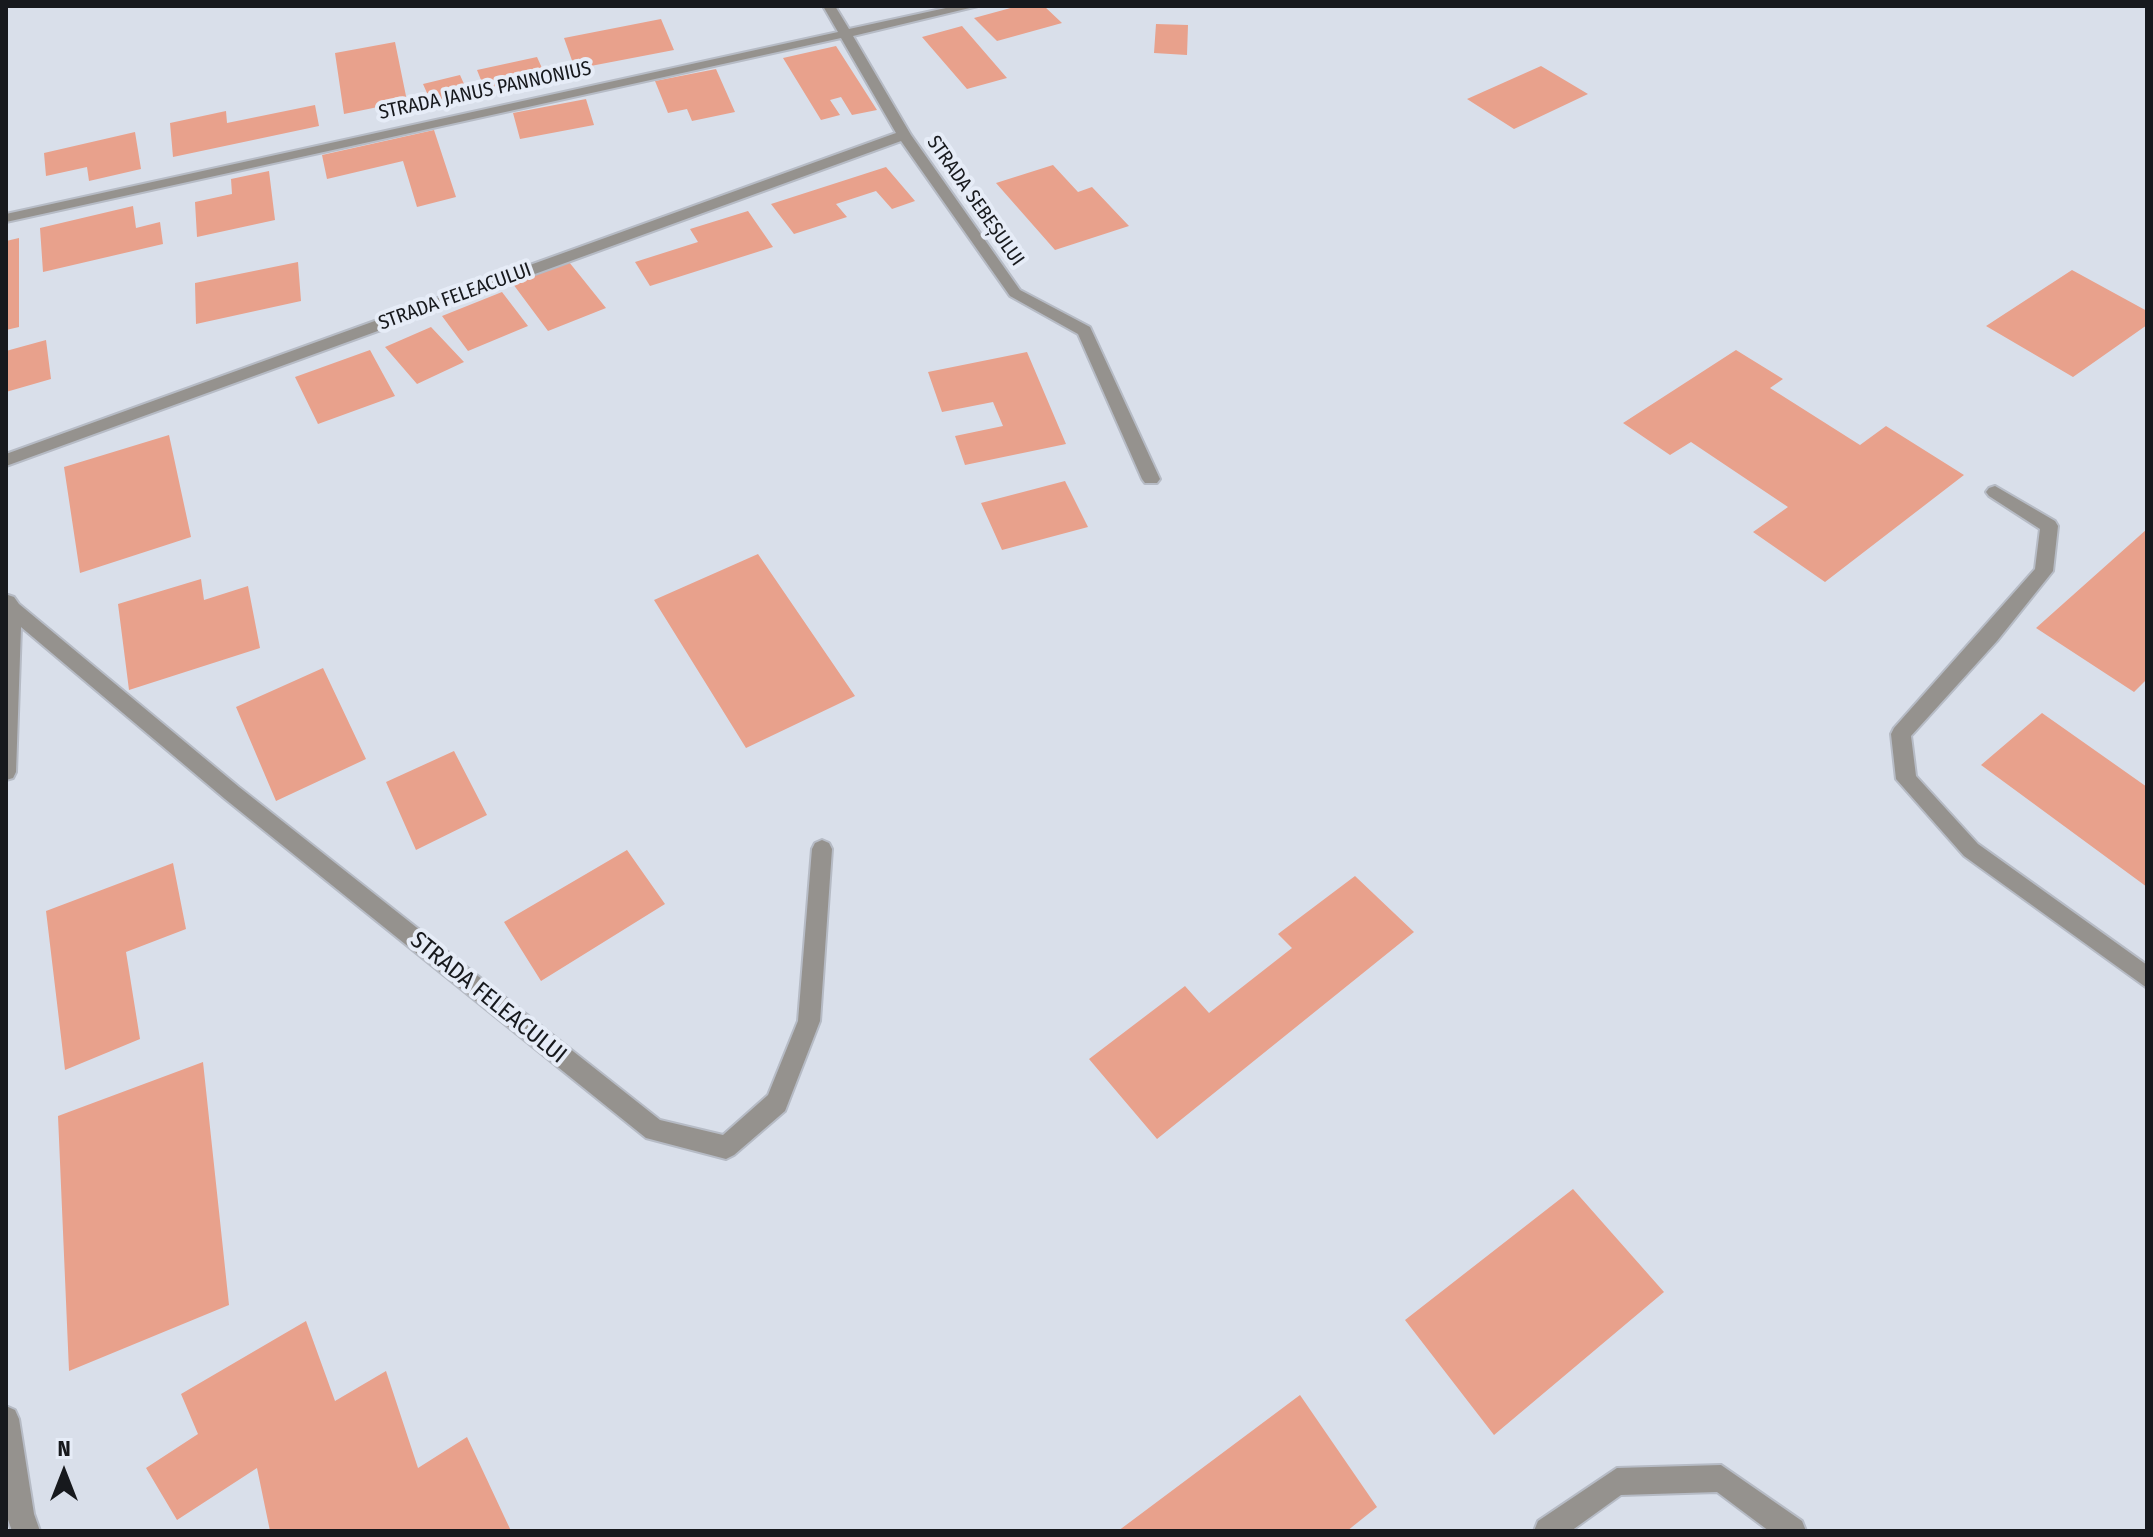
<!DOCTYPE html>
<meta charset="utf-8">
<style>
body{margin:0}
#map{position:relative;width:2153px;height:1537px;overflow:hidden;background:#d9dfea;font-family:"Fira Sans Condensed",sans-serif}
canvas{display:block}
.frame{position:absolute;inset:0;border:8px solid #17191d;pointer-events:none}
.north{position:absolute;left:24px;top:1433px;width:80px;height:80px;-webkit-text-stroke:6px #e6ecf7;paint-order:stroke;rotate:0deg;font-size:22px;font-weight:700;line-height:32px;text-align:center;color:#17191d}
.north::after{content:'';display:block;margin:auto;width:28px;height:36px;background:#17191d;clip-path:polygon(50% 0,100% 100%,50% 72%,0 100%)}
</style>
<div id="map">
<canvas width="2153" height="1537"></canvas>
<div class="frame"></div>
<div class="north">N</div>
</div>
<script>
const ctx = document.querySelector('canvas').getContext('2d');
ctx.lineJoin = 'round';
function paint(path, color) { ctx.fillStyle = color; ctx.fill(path, 'evenodd'); }
const poly = rows => new Path2D(rows.map(r => 'M' + r).join(''));
function strokePath(path, color, width, dash) { ctx.strokeStyle = color; ctx.lineWidth = width; ctx.lineCap = dash ? 'butt' : 'round'; ctx.setLineDash(dash || []); ctx.stroke(path); }
function write(font, color, halo, rows, align = 'center') {
  ctx.font = font + ' "Fira Sans Condensed",sans-serif'; ctx.lineWidth = 8; ctx.setLineDash([]); ctx.textBaseline = 'middle'; ctx.strokeStyle = halo; ctx.fillStyle = color; for (const [text, x, y, turn = 0] of rows) {
    ctx.save(); ctx.translate(x, y); ctx.rotate((+turn || 0) * Math.PI / 180); ctx.textAlign = isNaN(turn) ? turn : align; if (halo) ctx.strokeText(text, 0, 0); ctx.fillText(text, 0, 0); ctx.restore();
  }
}
paint(poly([
 [1018,6,1044,6,1062,23,997,41,974,18],
 [661,19,674,50,575,69,564,38],
 [1156,24,1188,25,1187,55,1154,53],
 [962,26,1007,78,967,89,922,37],
 [395,42,407,101,344,114,335,53],
 [836,46,877,110,852,115,841,97,830,100,840,115,821,120,783,58],
 [537,57,546,77,485,90,477,70],
 [1541,66,1588,94,1514,129,1467,99],
 [716,69,735,112,692,121,687,109,668,113,655,81],
 [460,75,468,93,431,102,423,84],
 [586,99,594,125,520,139,513,113],
 [315,105,319,126,173,157,170,123,226,111,227,123],
 [434,130,456,197,417,207,403,161,327,179,322,155],
 [135,132,141,169,89,181,87,167,46,176,44,153],
 [1053,165,1078,192,1092,187,1129,226,1055,250,996,183],
 [886,167,915,201,892,209,876,191,836,204,847,217,794,234,771,204],
 [269,171,275,220,197,237,195,202,232,194,231,179],
 [133,206,136,228,160,222,163,244,43,272,40,228],
 [748,211,773,247,650,286,635,262,698,242,690,229],
 [19,238,19,327,6,330,6,241],
 [298,262,301,301,196,324,195,283],
 [569,262,606,308,548,331,513,284],
 [2072,270,2147,311,2147,325,2073,377,1986,326],
 [502,292,528,326,468,351,442,316],
 [431,327,464,362,417,384,385,347],
 [46,340,51,379,6,392,6,351],
 [370,350,395,396,318,424,295,377],
 [1736,350,1783,379,1770,388,1860,445,1886,426,1964,475,1825,582,1753,532,1788,507,1691,442,1670,455,1623,423],
 [1027,352,1066,444,965,465,955,436,1003,426,993,402,942,412,928,372],
 [169,435,191,537,80,573,64,467],
 [1065,481,1088,527,1002,550,981,503],
 [2147,529,2147,679,2134,692,2036,628],
 [758,554,855,696,746,748,654,600],
 [201,579,204,600,248,586,260,648,129,690,118,604],
 [323,668,366,759,276,801,236,707],
 [2042,713,2147,787,2147,887,1981,765],
 [454,751,487,815,416,850,386,782],
 [627,850,665,904,541,981,504,922],
 [173,863,186,929,126,952,140,1039,65,1070,46,911],
 [1355,876,1414,932,1157,1139,1089,1059,1185,986,1209,1013,1292,948,1278,934],
 [203,1062,229,1305,69,1371,58,1116],
 [1573,1189,1664,1292,1494,1435,1405,1320],
 [306,1321,335,1401,386,1371,418,1468,467,1437,511,1531,270,1531,257,1468,177,1520,146,1468,198,1434,181,1394],
 [1300,1395,1377,1507,1347,1531,1118,1531]
]), '#e8a18c');
const street = poly([
 [823,6,835,6,849,29,955,6,978,6,853,36,911,135,1020,290,1090,327,1160,479,1157,483,1145,483,1142,479,1078,334,1010,296,901,141,6,466,6,454,896,133,841,38,6,222,6,214,838,32,823,6],
 [1995,486,2055,521,2058,526,2053,571,1997,641,1911,736,1916,776,1978,844,2147,965,2147,988,1964,856,1896,779,1891,734,1894,728,2035,569,2040,529,1989,496,1986,492,1989,488,1995,486],
 [8,595,14,597,19,604,239,787,660,1120,723,1135,768,1095,798,1021,812,849,815,843,822,840,829,843,832,849,820,1021,785,1111,734,1155,726,1159,646,1138,225,799,21,627,16,772,13,778,6,780,8,595],
 [6,1406,15,1410,19,1419,34,1514,40,1531,12,1531,6,1514,6,1406],
 [1721,1465,1802,1521,1806,1531,1769,1531,1717,1492,1621,1495,1571,1531,1534,1531,1538,1521,1617,1468,1721,1465]
]);
strokePath(street, '#b6bbc5', 4);
paint(street, '#95928e');
write('20px', '#17191d', '#e6ecf7', [
 ["STRADA JANUS PANNONIUS",485,91,-12],
 ["STRADA SEBEȘULUI",975,201,55],
 ["STRADA FELEACULUI",455,297,-20]
]);
write('24px', '#17191d', '#e6ecf7', [
 ["STRADA FELEACULUI",488,998,39]
]);
</script>
